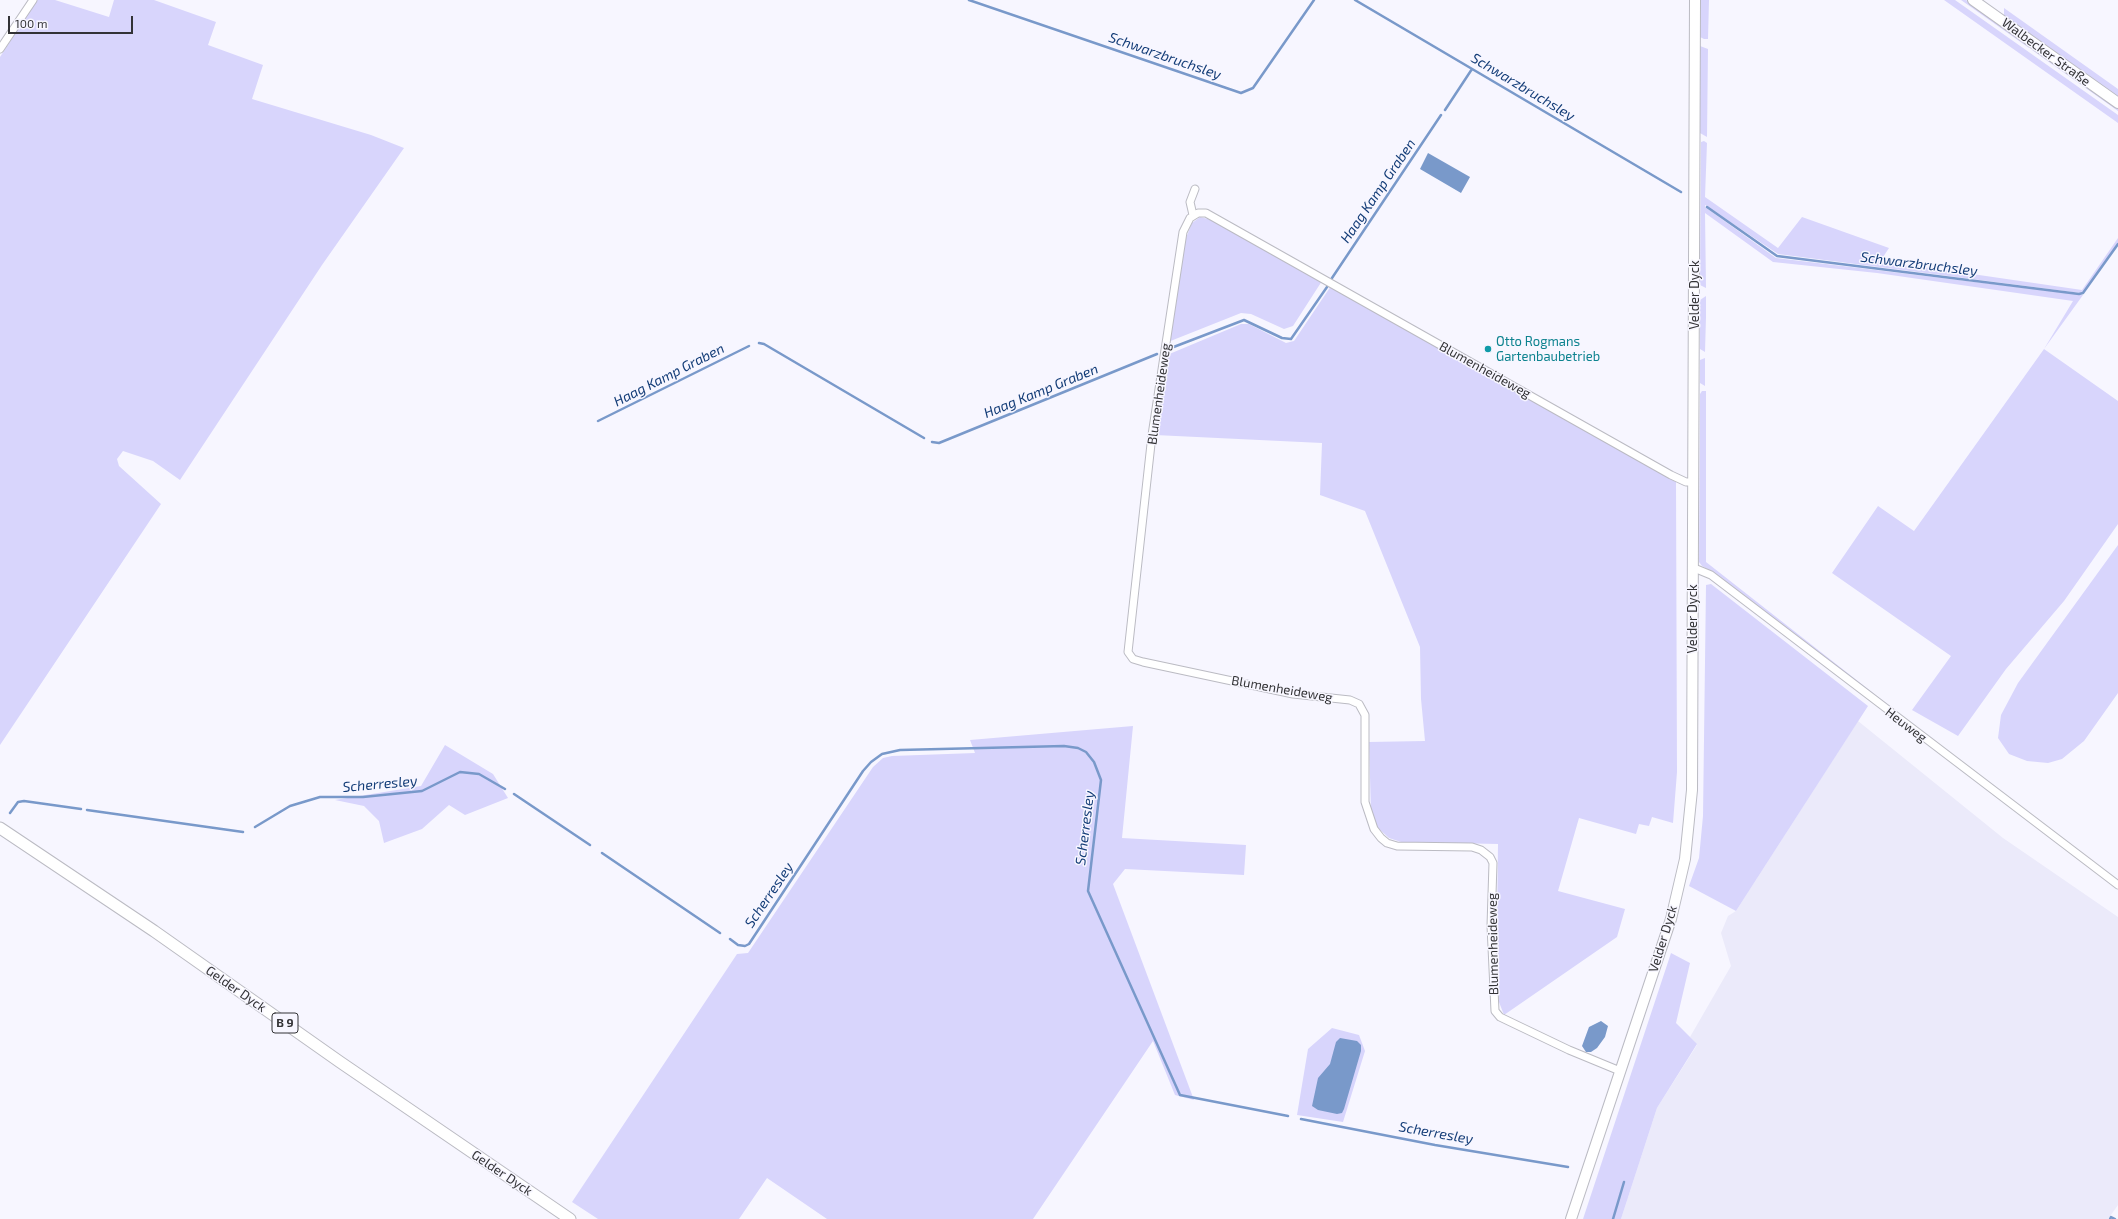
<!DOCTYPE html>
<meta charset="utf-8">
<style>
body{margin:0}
#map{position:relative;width:2118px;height:1219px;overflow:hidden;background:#f7f6ff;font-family:"Exo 2",sans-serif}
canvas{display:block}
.scale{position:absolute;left:8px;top:16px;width:125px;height:18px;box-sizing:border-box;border:2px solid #333336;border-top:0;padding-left:5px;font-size:12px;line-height:14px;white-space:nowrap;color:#333336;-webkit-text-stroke:3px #f7f6ff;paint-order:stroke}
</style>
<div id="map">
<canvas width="2118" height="1219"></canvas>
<div class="scale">100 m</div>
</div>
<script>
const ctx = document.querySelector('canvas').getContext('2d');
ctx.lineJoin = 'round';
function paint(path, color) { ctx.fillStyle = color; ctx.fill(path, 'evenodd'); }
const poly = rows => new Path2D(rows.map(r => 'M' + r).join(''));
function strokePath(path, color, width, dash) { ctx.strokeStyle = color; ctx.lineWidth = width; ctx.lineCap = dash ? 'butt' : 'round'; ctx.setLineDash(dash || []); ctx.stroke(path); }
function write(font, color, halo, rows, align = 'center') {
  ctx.font = font + ' "Exo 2",sans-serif'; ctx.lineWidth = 3; ctx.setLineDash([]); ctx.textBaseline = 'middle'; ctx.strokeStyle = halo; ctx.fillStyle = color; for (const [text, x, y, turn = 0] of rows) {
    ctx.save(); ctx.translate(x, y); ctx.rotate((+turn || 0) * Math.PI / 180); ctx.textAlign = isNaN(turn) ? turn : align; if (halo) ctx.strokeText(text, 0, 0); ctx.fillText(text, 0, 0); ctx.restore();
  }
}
paint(poly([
 [1858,721,2003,838,2118,917,2118,1205,2108,1219,1621,1219,1657,1108,1697,1045,1690,1037,1731,966,1721,933,1728,916,1736,911]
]), '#ebeafa');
paint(poly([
 [37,0,55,0,109,17,114,0,154,0,216,22,208,45,263,65,252,99,371,135,404,148,322,265,180,480,153,461,123,451,117,459,119,466,161,504,0,745,0,57],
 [1701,0,1709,0,1708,39,1704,39,1700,37],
 [1944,0,1955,0,2118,115,2118,123],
 [1961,0,1966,0,2028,44,2029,48],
 [2004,8,2118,89,2118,97,2004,17],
 [1700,46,1708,49,1707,137,1700,133],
 [2032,50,2036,50,2118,108,2118,111],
 [1704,141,1707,143,1705,197,1778,248,1802,217,1889,248,1879,263,1931,268,2082,290,2118,238,2118,243,2083,292,2080,293,1778,254,1705,205,1705,207,1776,258,2083,295,2044,349,2118,401,2118,524,2064,601,2006,669,1958,736,1912,710,1951,656,1832,573,1878,506,1914,531,2044,349,2073,301,1877,273,1773,262,1705,213,1706,288,1700,285,1701,142],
 [1200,217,1212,220,1322,281,1293,326,1284,329,1251,314,1241,313,1168,342,1186,238,1192,223],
 [1331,286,1676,482,1677,772,1673,823,1652,817,1649,826,1639,824,1636,834,1579,818,1558,891,1625,909,1617,937,1504,1015,1499,1002,1497,929,1498,844,1401,842,1389,838,1378,828,1371,812,1369,742,1425,741,1421,699,1420,647,1365,511,1320,495,1322,443,1155,435,1167,355,1241,324,1249,324,1286,343,1294,341],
 [1706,296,1706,317,1705,352,1700,349,1700,300],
 [1705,358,1705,386,1700,383,1700,360],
 [1702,391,1706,391,1706,562,1947,751,1788,632,1709,570,1702,566,1699,562,1700,394],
 [2118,545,2118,693,2084,741,2062,759,2048,763,2027,761,2009,754,1998,738,2001,715,2018,683],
 [1711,584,1868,706,1736,911,1689,886,1699,858,1703,816,1706,585],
 [1133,726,1122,838,1246,845,1244,875,1125,869,1113,884,1194,1100,1175,1095,1153,1041,1033,1219,827,1219,767,1178,739,1219,598,1219,572,1202,737,954,748,953,873,767,883,758,892,756,975,753,970,740],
 [445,745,493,774,508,798,465,815,449,805,422,829,384,843,379,821,364,806,335,800,421,786],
 [1671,953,1690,963,1676,1023,1697,1044,1657,1108,1621,1219,1583,1219],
 [1332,1028,1359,1035,1365,1051,1343,1122,1297,1115,1308,1049]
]), '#d8d5fc');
paint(poly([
 [1428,153,1470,177,1461,193,1420,169],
 [1601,1021,1608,1026,1605,1037,1597,1048,1591,1052,1586,1052,1582,1046,1589,1027],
 [1340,1038,1357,1041,1361,1045,1361,1051,1344,1109,1342,1113,1337,1114,1318,1110,1312,1106,1318,1078,1330,1064,1336,1042]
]), '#7999ca');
strokePath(poly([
 [969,0,1241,93,1253,88,1314,0],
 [1355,0,1681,192],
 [1445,110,1472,69],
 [1707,207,1777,256,2079,294,2083,293,2118,244],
 [1332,278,1441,115],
 [759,343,764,344,924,438],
 [1171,348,1244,320,1282,338,1291,339,1327,287],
 [598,421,749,346],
 [932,442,939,443,1157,354],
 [514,794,590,845],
 [87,810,243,832],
 [10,813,18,802,24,801,81,809],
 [255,827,290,806,320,797,363,797,422,791,460,772,479,774,505,789],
 [602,853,720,933],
 [730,939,738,945,745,946,749,944,863,771,871,762,882,754,900,750,1064,746,1078,748,1086,752,1094,762,1101,780,1088,891,1180,1095,1288,1116],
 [1301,1119,1435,1145,1568,1167],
 [1613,1219,1624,1182],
 [2110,1219,2111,1217,2115,1219]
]), '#7999ca', 2.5);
const street = poly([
 [0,49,33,0],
 [1193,215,1190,202,1195,189],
 [1694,568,1711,575,2118,885],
 [1620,1071,1569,1050,1500,1017,1495,1011,1491,926,1493,863,1490,857,1481,850,1472,847,1397,846,1387,843,1381,838,1374,829,1365,802,1365,715,1359,704,1350,700,1293,694,1143,662,1133,659,1128,652,1152,435,1183,232,1190,218,1198,213,1206,213,1671,475,1686,482,1694,482]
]);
const secondary = poly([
 [1973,0,2118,103],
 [1571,1219,1671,919,1685,859,1692,790,1695,0]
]);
const primary = poly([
 [0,828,154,931,340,1062,570,1219]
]);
strokePath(street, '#bbbbc3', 9);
strokePath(secondary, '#bbbbc3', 12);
strokePath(primary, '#bbbbc3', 13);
strokePath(street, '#fff', 7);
strokePath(secondary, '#fff', 10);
strokePath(primary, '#fff', 11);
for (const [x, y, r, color] of [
 [1488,349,4,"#0f9aa8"]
]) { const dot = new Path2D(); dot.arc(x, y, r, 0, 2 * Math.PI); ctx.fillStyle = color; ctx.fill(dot); strokePath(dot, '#f7f6ff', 1.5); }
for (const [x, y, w] of [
 [285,1023,26]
]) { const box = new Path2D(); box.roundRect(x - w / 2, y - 10, w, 20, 3); ctx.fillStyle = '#f7f6ff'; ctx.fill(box); strokePath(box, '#333336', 1); }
write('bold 12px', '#333336', null, [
 ["B 9",285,1023]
]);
write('13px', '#333336', '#f7f6ff', [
 ["Walbecker Straße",2046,52,36],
 ["Velder Dyck",1695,295,-90],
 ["Blumenheideweg",1485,370,29],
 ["Blumenheideweg",1159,394,-82],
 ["Velder Dyck",1693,619,-90],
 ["Blumenheideweg",1282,689,10],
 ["Heuweg",1906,725,37],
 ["Velder Dyck",1663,939,-73],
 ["Blumenheideweg",1493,944,-91],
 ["Gelder Dyck",236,989,35],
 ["Gelder Dyck",502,1173,34]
]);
write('13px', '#0d838f', '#f7f6ff', [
 ["Otto Rogmans",1496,342],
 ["Gartenbaubetrieb",1496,357]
], 'left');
write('italic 14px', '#143d78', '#f7f6ff', [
 ["Schwarzbruchsley",1165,56,19],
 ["Schwarzbruchsley",1523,87,31],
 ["Haag Kamp Graben",1378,191,-56],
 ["Schwarzbruchsley",1919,264,7],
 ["Haag Kamp Graben",669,375,-27],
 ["Haag Kamp Graben",1041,391,-22],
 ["Scherresley",380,784,-5],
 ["Scherresley",1085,828,-83],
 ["Scherresley",769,895,-56],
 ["Scherresley",1436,1133,10]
]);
</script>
